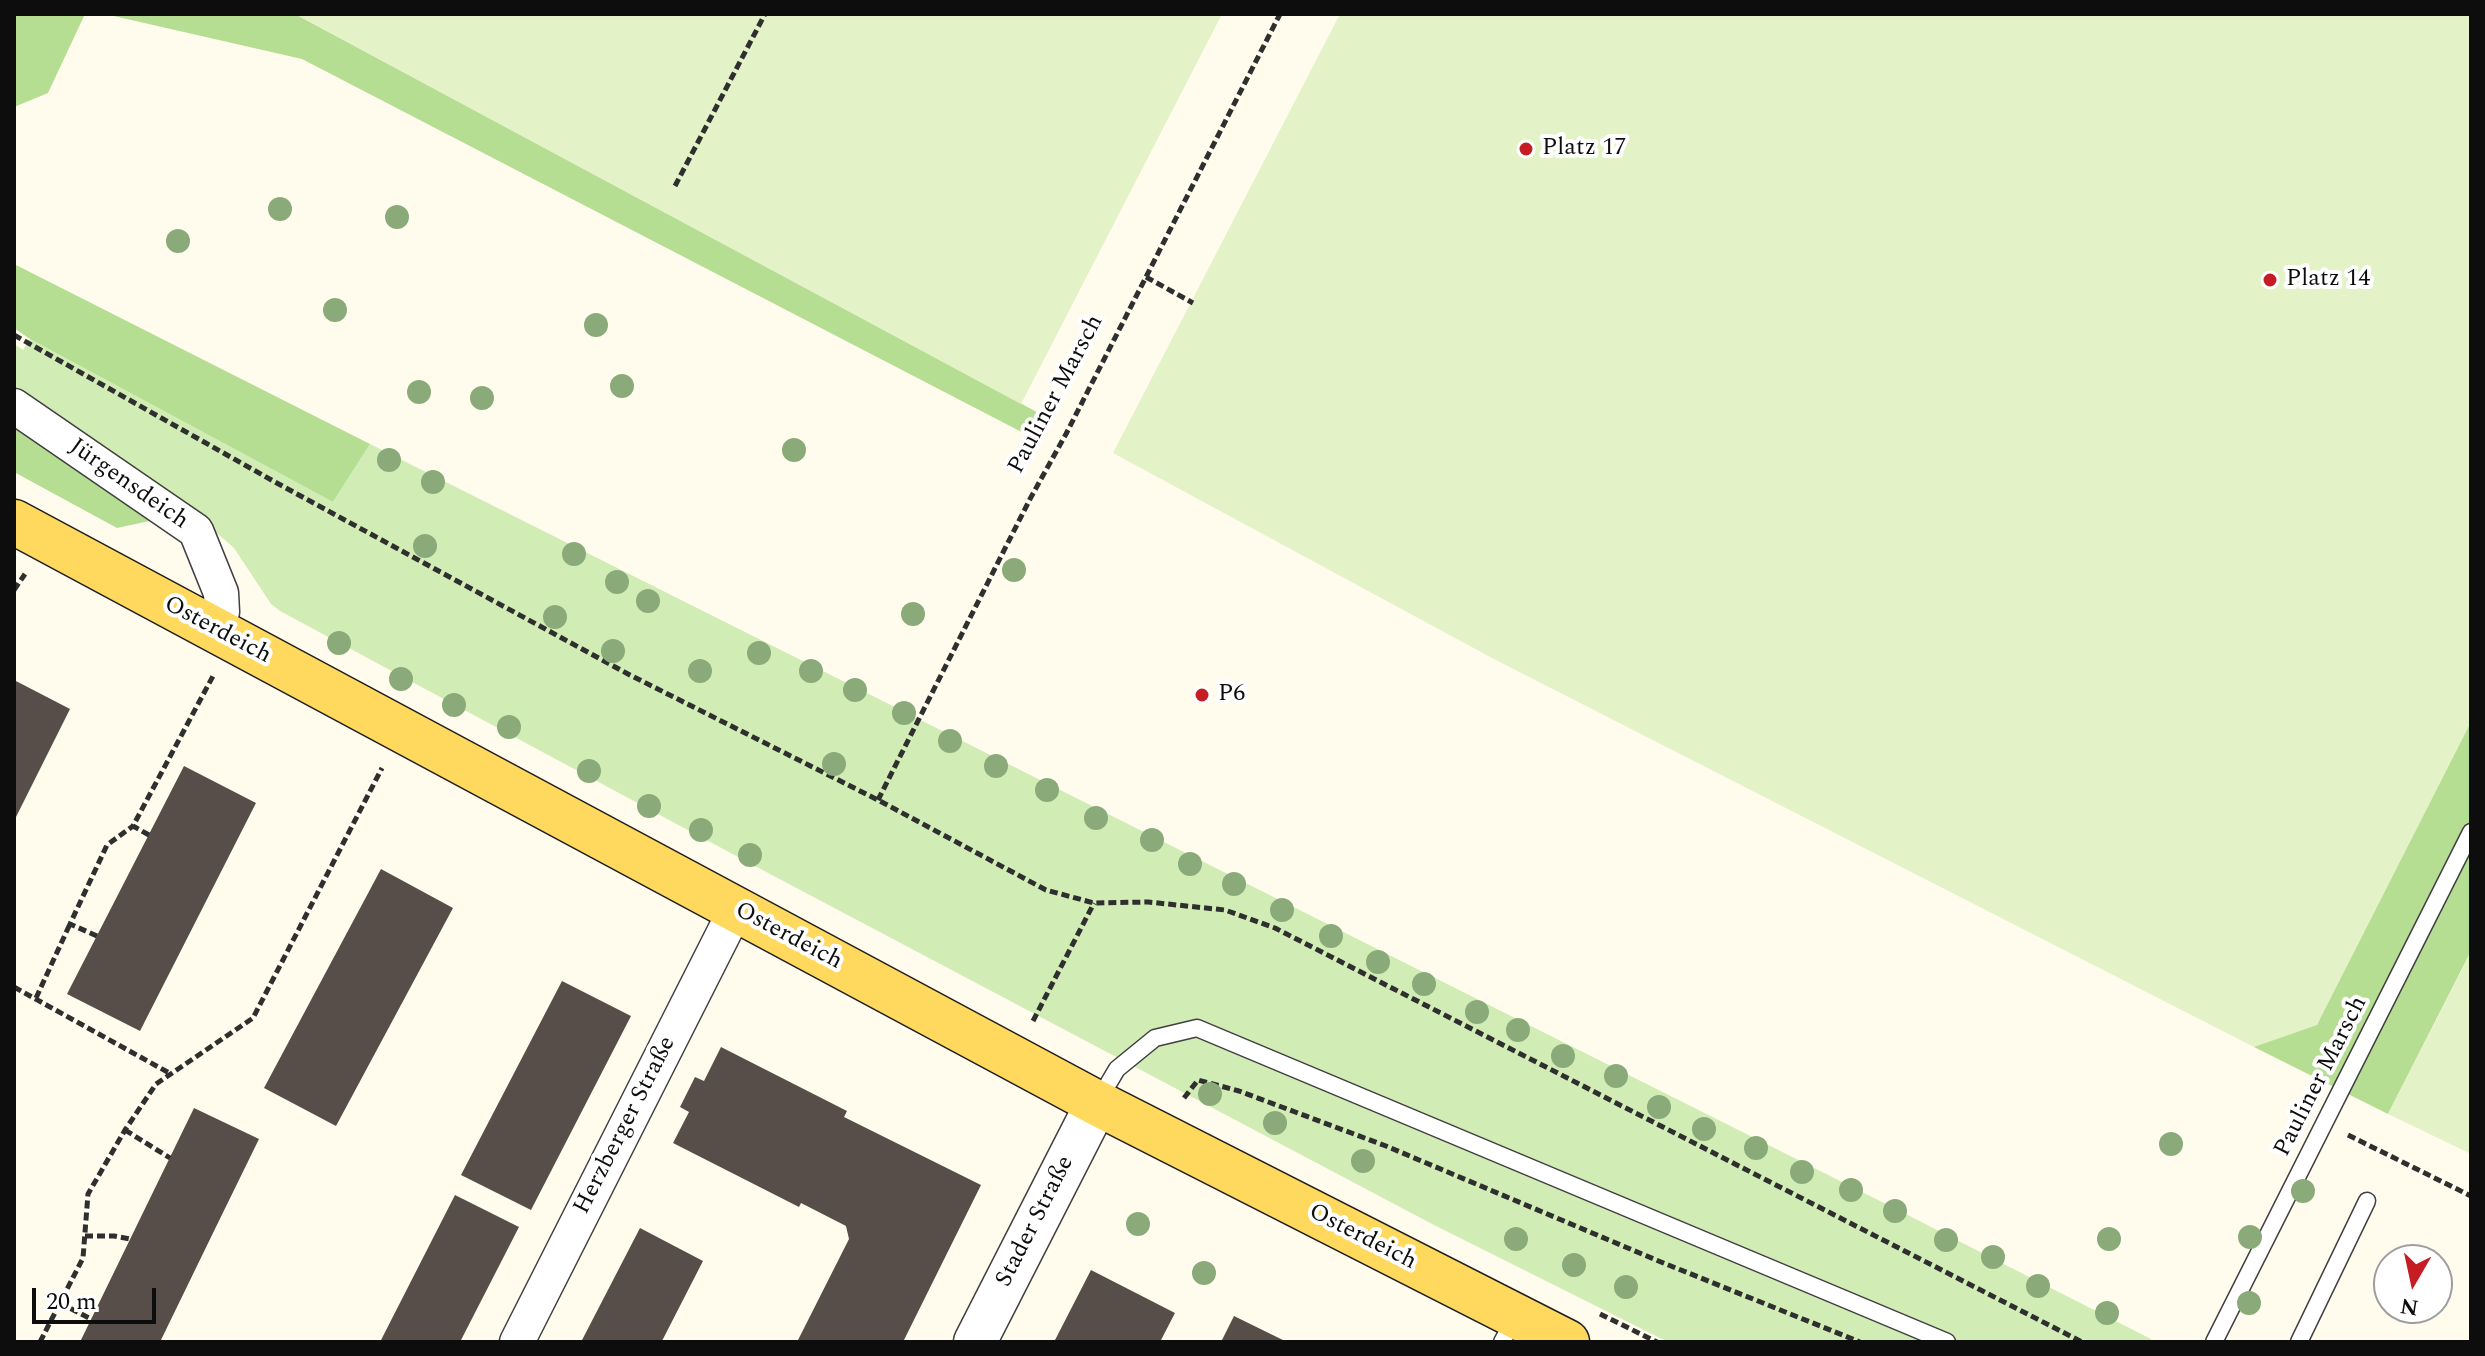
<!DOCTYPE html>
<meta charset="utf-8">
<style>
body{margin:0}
#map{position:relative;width:2485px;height:1356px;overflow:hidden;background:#fffcee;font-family:Spectral,serif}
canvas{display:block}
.frame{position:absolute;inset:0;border:16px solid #0d0d0d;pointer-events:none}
.north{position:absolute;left:2373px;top:1244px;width:80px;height:80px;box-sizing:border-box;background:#fff;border:2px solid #9e9e9e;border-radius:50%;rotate:189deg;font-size:22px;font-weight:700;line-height:32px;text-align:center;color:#0d0d0d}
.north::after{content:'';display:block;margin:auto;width:28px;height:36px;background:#c61d25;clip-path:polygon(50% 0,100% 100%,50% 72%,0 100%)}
.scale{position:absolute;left:32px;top:1288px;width:124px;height:36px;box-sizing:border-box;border:4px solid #0d0d0d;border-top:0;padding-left:10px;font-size:24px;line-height:28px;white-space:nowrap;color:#0d0d0d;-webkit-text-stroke:6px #fff;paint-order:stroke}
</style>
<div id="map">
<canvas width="2485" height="1356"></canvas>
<div class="frame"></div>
<div class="north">N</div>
<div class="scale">20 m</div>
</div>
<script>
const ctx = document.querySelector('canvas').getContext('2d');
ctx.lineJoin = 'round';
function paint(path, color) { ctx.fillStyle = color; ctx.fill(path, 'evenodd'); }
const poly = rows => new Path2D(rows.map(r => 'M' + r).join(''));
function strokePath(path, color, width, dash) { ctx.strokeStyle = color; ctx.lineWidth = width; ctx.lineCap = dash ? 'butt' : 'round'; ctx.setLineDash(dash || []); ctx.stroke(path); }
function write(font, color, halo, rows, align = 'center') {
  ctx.font = font + ' Spectral,serif'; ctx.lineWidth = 8; ctx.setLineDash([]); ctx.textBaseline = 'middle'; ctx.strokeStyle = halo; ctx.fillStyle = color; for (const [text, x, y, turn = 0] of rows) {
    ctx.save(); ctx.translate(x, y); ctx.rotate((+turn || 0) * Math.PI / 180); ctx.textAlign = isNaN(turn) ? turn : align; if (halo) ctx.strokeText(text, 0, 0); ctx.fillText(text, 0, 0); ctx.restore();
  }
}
paint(poly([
 [30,339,333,502,370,444,1888,1205,2151,1339,2149,1342,1668,1342,1434,1225,753,865,280,611,271,604,234,548,181,502,14,392,14,344,23,350]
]), '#d1ecb5');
paint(poly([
 [14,14,85,14,48,93,14,107],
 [105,14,295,14,1048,418,1037,440,302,59],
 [14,264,370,444,333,502,30,339,14,328],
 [14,420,154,520,117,528,14,472],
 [2471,623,2471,951,2388,1114,2254,1047]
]), '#b5de93');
paint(poly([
 [295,14,1222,14,1021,404],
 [1340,14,2471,14,2471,722,2317,1025,2254,1047,1492,658,1113,453],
 [2471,951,2471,1154,2388,1114]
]), '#e4f2c7');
paint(poly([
 [14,680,70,709,14,821],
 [184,766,256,803,140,1031,67,994],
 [381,869,453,908,336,1126,264,1088],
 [562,981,631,1016,531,1210,461,1175],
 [721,1047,847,1111,844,1117,981,1185,903,1342,797,1342,849,1239,846,1226,801,1203,799,1207,673,1143,689,1112,680,1107,695,1077,704,1081],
 [194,1108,259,1139,213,1233,160,1342,80,1342],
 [455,1195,519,1227,460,1342,380,1342],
 [640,1228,703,1261,663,1339,661,1342,581,1342],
 [1091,1270,1175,1313,1160,1342,1054,1342],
 [1234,1316,1287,1342,1221,1342]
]), '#574e49');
const service = poly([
 [1098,1101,1117,1069,1155,1038,1197,1028,1947,1342],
 [1502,1342,1515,1318],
 [2214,1342,2471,832],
 [2299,1342,2367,1201]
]);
const minor = poly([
 [14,406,196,531,221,593,222,612,215,630],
 [517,1342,736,909]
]);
const tertiary = poly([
 [975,1342,1097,1103]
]);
const primary = poly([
 [14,522,1097,1103,1567,1342]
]);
strokePath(service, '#404040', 19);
strokePath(minor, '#404040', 37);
strokePath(tertiary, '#404040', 45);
strokePath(primary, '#1e1e1e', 47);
strokePath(poly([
 [675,186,765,14],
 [1146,277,1193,303],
 [14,335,275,482,628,674,878,800,1046,890,1094,903,1148,902,1225,910,1275,928,2082,1342],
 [14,590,25,574],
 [878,800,1030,499,1066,434,1280,14],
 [149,835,133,826,213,676],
 [97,936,70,924,107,845,133,826],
 [14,987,171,1074],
 [36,998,70,924],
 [1033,1021,1094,903],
 [1184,1098,1198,1080,1239,1091,1386,1146,1661,1262,1860,1342],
 [125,1130,170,1158],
 [2348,1135,2471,1196],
 [85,1236,114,1236,130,1239],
 [60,1303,91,1319],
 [1600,1314,1657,1342],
 [40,1342,83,1258,88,1194,125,1130,156,1084,253,1018,382,768]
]), '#2f2f2f', 5, [8, 4]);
strokePath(service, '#fff', 16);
strokePath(minor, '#fff', 34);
strokePath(tertiary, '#fff', 42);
strokePath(primary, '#ffd85e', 44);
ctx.fillStyle = '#8aab79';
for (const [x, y] of [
 [280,209],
 [397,217],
 [178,241],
 [335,310],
 [596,325],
 [622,386],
 [419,392],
 [482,398],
 [794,450],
 [389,460],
 [433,482],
 [425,546],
 [574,554],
 [1014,570],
 [617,582],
 [648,601],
 [913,614],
 [555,617],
 [339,643],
 [613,651],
 [759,653],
 [700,671],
 [811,671],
 [401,679],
 [855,690],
 [454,705],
 [904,713],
 [509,727],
 [950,741],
 [834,764],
 [996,766],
 [589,771],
 [1047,790],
 [649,806],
 [1096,818],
 [701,830],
 [1152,840],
 [750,855],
 [1190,864],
 [1234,884],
 [1282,910],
 [1331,936],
 [1378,962],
 [1424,984],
 [1477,1012],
 [1518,1030],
 [1563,1056],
 [1616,1076],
 [1210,1094],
 [1659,1107],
 [1275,1123],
 [1704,1129],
 [2171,1144],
 [1756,1148],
 [1363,1161],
 [1802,1172],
 [1851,1190],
 [2303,1191],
 [1895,1211],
 [1138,1224],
 [2250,1237],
 [1516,1239],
 [2109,1239],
 [1946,1240],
 [1993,1257],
 [1574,1265],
 [1204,1273],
 [2038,1286],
 [1626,1287],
 [2249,1303],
 [2107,1313]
]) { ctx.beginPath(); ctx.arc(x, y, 12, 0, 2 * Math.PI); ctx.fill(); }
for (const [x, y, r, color] of [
 [1526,149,8,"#c61d25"],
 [2270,280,8,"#c61d25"],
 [1202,695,8,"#c61d25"]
]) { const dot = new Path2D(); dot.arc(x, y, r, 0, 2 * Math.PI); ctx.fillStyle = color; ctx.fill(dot); strokePath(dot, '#fff', 3); }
write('24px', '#0d0d0d', '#fff', [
 ["Platz 17",1542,149],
 ["Platz 14",2286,280],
 ["P6",1218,695]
], 'left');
write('24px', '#0d0d0d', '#fff', [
 ["Pauliner Marsch",1057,395,-62],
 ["Jürgensdeich",128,485,35],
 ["Osterdeich",217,631,28],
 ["Osterdeich",788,937,28],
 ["Pauliner Marsch",2322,1077,-63],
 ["Herzberger Straße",626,1126,-63],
 ["Stader Straße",1036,1222,-63],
 ["Osterdeich",1362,1238,27]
]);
</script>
